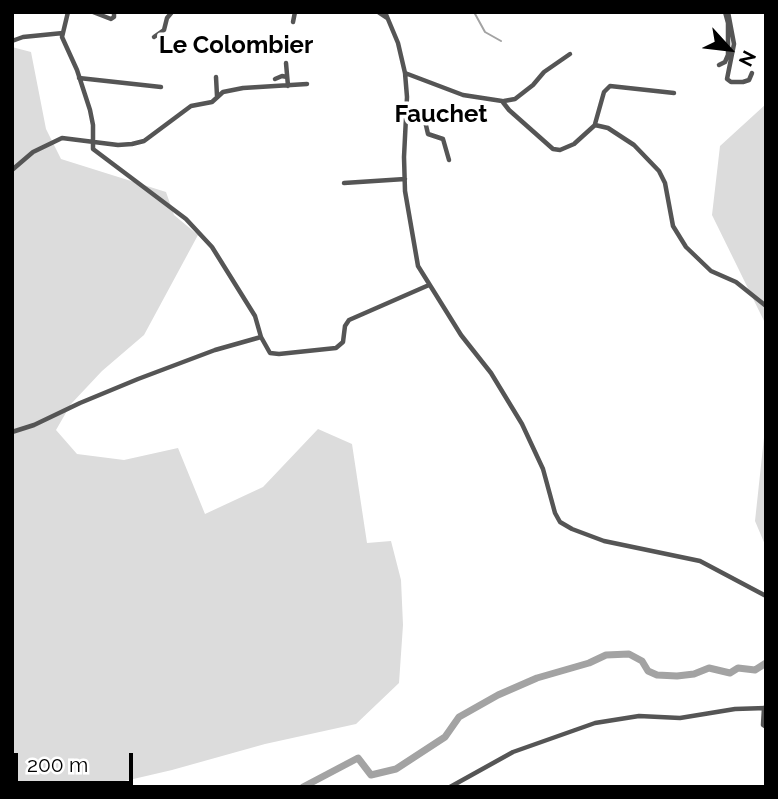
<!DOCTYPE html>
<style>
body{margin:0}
#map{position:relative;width:778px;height:799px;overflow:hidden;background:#fff;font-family:Raleway,sans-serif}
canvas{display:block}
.frame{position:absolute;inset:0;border:14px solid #000;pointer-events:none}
.north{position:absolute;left:694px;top:14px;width:70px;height:70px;-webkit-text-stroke:5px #fff;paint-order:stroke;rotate:117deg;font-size:19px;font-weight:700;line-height:28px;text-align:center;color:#000}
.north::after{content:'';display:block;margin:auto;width:24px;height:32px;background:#000;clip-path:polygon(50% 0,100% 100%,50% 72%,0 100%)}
.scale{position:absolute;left:14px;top:753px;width:119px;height:32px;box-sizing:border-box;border:4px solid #000;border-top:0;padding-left:9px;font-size:21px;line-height:24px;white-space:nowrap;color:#000;-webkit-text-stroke:5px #fff;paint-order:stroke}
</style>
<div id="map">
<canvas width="778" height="799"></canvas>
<div class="frame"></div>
<div class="north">N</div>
<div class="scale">200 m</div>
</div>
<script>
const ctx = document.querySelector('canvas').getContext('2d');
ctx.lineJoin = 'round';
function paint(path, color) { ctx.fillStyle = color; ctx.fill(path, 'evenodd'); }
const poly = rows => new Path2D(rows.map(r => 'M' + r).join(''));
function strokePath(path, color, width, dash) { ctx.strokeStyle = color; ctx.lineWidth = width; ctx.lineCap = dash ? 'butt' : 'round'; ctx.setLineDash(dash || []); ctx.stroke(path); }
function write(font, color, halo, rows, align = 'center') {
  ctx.font = font + ' Raleway,sans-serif'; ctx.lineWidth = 7; ctx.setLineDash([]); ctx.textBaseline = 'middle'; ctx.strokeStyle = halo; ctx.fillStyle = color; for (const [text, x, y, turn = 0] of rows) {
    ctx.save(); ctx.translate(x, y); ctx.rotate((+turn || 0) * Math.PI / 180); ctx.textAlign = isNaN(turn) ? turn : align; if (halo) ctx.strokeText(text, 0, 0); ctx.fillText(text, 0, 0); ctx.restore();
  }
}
paint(poly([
 [12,47,31,52,46,129,61,159,166,192,174,215,198,235,144,335,102,371,71,404,56,430,77,454,124,460,178,448,205,514,263,487,318,429,352,444,367,543,391,541,401,580,403,625,399,683,356,724,265,744,172,770,99,787,12,787],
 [766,104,766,325,712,215,720,146],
 [766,419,766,547,755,521]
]), '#dcdcdc');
strokePath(poly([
 [474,12,485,32,501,41]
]), '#a3a3a3', 2);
strokePath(poly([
 [303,787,358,758,371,775,396,769,445,737,459,717,498,695,537,678,589,663,606,655,629,654,642,661,648,671,657,675,677,676,694,674,709,668,730,673,738,668,755,670,766,663]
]), '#a3a3a3', 7);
strokePath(poly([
 [68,12,62,37,77,70,90,110,93,125,93,149,186,219,212,247,255,316,261,337,270,353,279,354,336,348,343,342,345,326,349,320,429,285],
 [93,12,111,19,114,17,114,12],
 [378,12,387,18],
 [385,12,398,43,405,73,407,97,404,157,405,191,418,266,461,335,491,373,522,424,543,469,555,513,560,522,572,529,604,541,700,561,766,596],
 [728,12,734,44,727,79,731,82,743,82,749,80,752,73],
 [293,22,295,12],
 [154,37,164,30,167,18,172,12],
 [12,41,23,37,63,33],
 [286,63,288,86],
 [719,65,725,62,728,55,728,23,725,12],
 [405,73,463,95,502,101,509,110,553,149,560,150,574,144,595,125,608,128,634,145,659,171,665,183,673,226,686,247,711,271,736,282,766,306],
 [216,77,217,96],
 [79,78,161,87],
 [275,79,282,76,287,77],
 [504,101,515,99,533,85,544,72,570,54],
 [407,114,422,116,425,121,428,134,443,139,449,160],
 [595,124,604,92,610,86,674,93],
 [12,170,33,152,62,138,118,145,132,144,144,141,191,106,212,102,223,92,243,88,307,84],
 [344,183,405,179],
 [12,432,34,425,80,403,138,379,215,350,261,337],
 [764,708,763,725,766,727],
 [450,787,513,752,595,723,639,716,680,718,735,709,766,708]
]), '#555', 4.5);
write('bold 24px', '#000', '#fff', [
 ["Le Colombier",236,46],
 ["Fauchet",441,115]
]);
</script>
